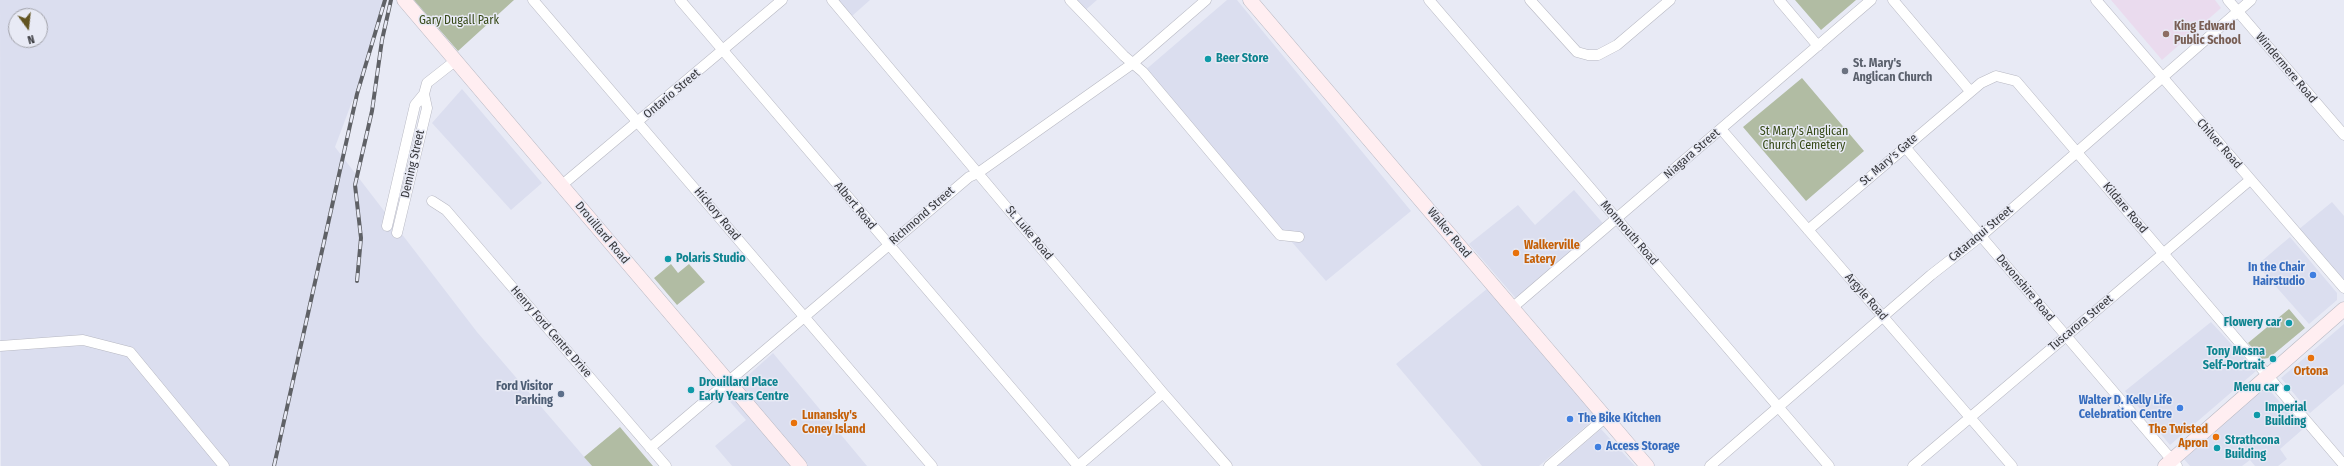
<!DOCTYPE html>
<style>
body{margin:0}
#map{position:relative;width:2344px;height:466px;overflow:hidden;background:#e8eaf5;font-family:"Fira Sans Condensed",sans-serif}
canvas{display:block}
.north{position:absolute;left:8px;top:8px;width:40px;height:40px;box-sizing:border-box;background:#e8eaf5;border:1px solid #a2a3ab;border-radius:50%;rotate:165deg;font-size:11px;font-weight:700;line-height:16px;text-align:center;color:#38393d}
.north::after{content:'';display:block;margin:auto;width:14px;height:18px;background:#635522;clip-path:polygon(50% 0,100% 100%,50% 72%,0 100%)}
</style>
<div id="map">
<canvas width="2344" height="466"></canvas>
<div class="north">N</div>
</div>
<script>
const ctx = document.querySelector('canvas').getContext('2d');
ctx.lineJoin = 'round';
function paint(path, color) { ctx.fillStyle = color; ctx.fill(path, 'evenodd'); }
const poly = rows => new Path2D(rows.map(r => 'M' + r).join(''));
function strokePath(path, color, width, dash) { ctx.strokeStyle = color; ctx.lineWidth = width; ctx.lineCap = dash ? 'butt' : 'round'; ctx.setLineDash(dash || []); ctx.stroke(path); }
function write(font, color, halo, rows, align = 'center') {
  ctx.font = font + ' "Fira Sans Condensed",sans-serif'; ctx.lineWidth = 3; ctx.setLineDash([]); ctx.textBaseline = 'middle'; ctx.strokeStyle = halo; ctx.fillStyle = color; for (const [text, x, y, turn = 0] of rows) {
    ctx.save(); ctx.translate(x, y); ctx.rotate((+turn || 0) * Math.PI / 180); ctx.textAlign = isNaN(turn) ? turn : align; if (halo) ctx.strokeText(text, 0, 0); ctx.fillText(text, 0, 0); ctx.restore();
  }
}
paint(poly([
 [0,0,384,0,359,83,335,147,477,332,592,466,1,466],
 [16,16,40,16,40,40,16,40],
 [838,0,870,0,852,16],
 [1070,0,1097,0,1082,13],
 [1227,0,1237,0,1411,211,1326,281,1143,72],
 [462,89,542,183,511,210,432,123],
 [1574,190,1607,228,1519,302,1469,244,1518,205,1535,225],
 [2332,202,2344,216,2344,280,2298,230],
 [2290,237,2337,293,2337,300,2309,324,2257,265],
 [1488,288,1593,412,1594,417,1591,422,1539,466,1482,466,1396,364],
 [2211,322,2256,371,2170,445,2125,391],
 [2344,324,2344,384,2310,413,2281,378],
 [773,353,867,466,732,466,715,446,746,420,725,396],
 [2266,386,2303,429,2280,449,2287,459,2278,466,2255,466,2250,460,2242,466,2190,466,2184,459],
 [1601,429,1635,466,1557,466]
]), '#dbdeef');
paint(poly([
 [2111,0,2215,0,2221,8,2162,60]
]), '#eadbee');
paint(poly([
 [414,0,514,0,458,51],
 [1795,0,1856,0,1821,30],
 [1802,78,1864,151,1806,201,1743,127],
 [671,264,678,273,689,264,705,282,677,305,654,278],
 [2289,309,2305,328,2269,358,2262,359,2248,343],
 [620,427,625,433,653,466,592,466,584,457]
]), '#b1bca3');
const street = poly([
 [533,0,932,466],
 [680,0,1078,466],
 [832,0,1163,393,1227,466],
 [1070,0,1124,56,1143,72,1280,235,1299,237],
 [1429,0,1829,466],
 [1530,0,1577,52,1588,55,1598,55,1617,45,1670,0],
 [1779,0,1818,46],
 [1893,0,1970,91],
 [2096,0,2344,288],
 [2228,0,2344,135],
 [1721,129,2012,466],
 [1905,147,2177,466],
 [562,185,782,0],
 [432,201,446,210,666,466],
 [387,226,415,105,424,94,427,83,455,61],
 [1808,230,1981,83,1996,76,2016,81,2344,465],
 [397,233,427,108,424,94],
 [1512,308,1871,0],
 [0,346,83,340,130,352,224,466],
 [650,448,969,177,978,173,1132,64,1206,0],
 [1078,466,1163,393],
 [1549,466,1606,417],
 [1710,466,1931,275,1981,236,2251,0],
 [1913,466,2250,180]
]);
const secondary = poly([
 [404,0,800,466],
 [1250,0,1647,466],
 [2165,466,2344,309]
]);
strokePath(street, '#b7b8c2', 11);
strokePath(secondary, '#b7b8c2', 15);
strokePath(street, '#fff', 10);
strokePath(secondary, '#ffeef1', 14);
const rail = poly([
 [357,281,361,238,355,185,372,111,382,40,391,0],
 [274,466,357,94,385,0]
]);
strokePath(rail, '#5f6166', 4);
strokePath(rail, '#e8eaf5', 2.5, [8]);
for (const [x, y, r, color] of [
 [2166,34,4,"#8d6e63"],
 [1208,59,4,"#0f9aa8"],
 [1845,71,4,"#6b7280"],
 [1516,253,4,"#e8710a"],
 [668,259,4,"#0f9aa8"],
 [2313,275,4,"#3f7fe0"],
 [2289,323,4,"#0f9aa8"],
 [2311,358,4,"#e8710a"],
 [2273,359,4,"#0f9aa8"],
 [2287,388,4,"#0f9aa8"],
 [691,390,4,"#0f9aa8"],
 [561,394,4,"#5c6f8a"],
 [2180,408,4,"#3f7fe0"],
 [2257,415,4,"#0f9aa8"],
 [1570,419,4,"#3f7fe0"],
 [794,423,4,"#e8710a"],
 [2216,437,4,"#e8710a"],
 [1598,447,4,"#3f7fe0"],
 [2217,448,4,"#0f9aa8"]
]) { const dot = new Path2D(); dot.arc(x, y, r, 0, 2 * Math.PI); ctx.fillStyle = color; ctx.fill(dot); strokePath(dot, '#e8eaf5', 1.5); }
write('12px', '#364917', '#e8eaf5', [
 ["Gary Dugall Park",459,21],
 ["St Mary's Anglican",1804,132],
 ["Church Cemetery",1804,146]
]);
write('bold 12px', '#785e54', '#e8eaf5', [
 ["King Edward",2174,27],
 ["Public School",2174,41]
], 'left');
write('bold 12px', '#0d838f', '#e8eaf5', [
 ["Beer Store",1216,59],
 ["Polaris Studio",676,259],
 ["Flowery car",2281,323,"right"],
 ["Tony Mosna",2265,352,"right"],
 ["Self-Portrait",2265,366,"right"],
 ["Drouillard Place",699,383],
 ["Early Years Centre",699,397],
 ["Menu car",2279,388,"right"],
 ["Imperial",2265,408],
 ["Building",2265,422],
 ["Strathcona",2225,441],
 ["Building",2225,455]
], 'left');
write('bold 12px', '#5b616d', '#e8eaf5', [
 ["St. Mary's",1853,64],
 ["Anglican Church",1853,78]
], 'left');
write('12px', '#38393d', '#e8eaf5', [
 ["Windermere Road",2286,68,50],
 ["Ontario Street",672,94,-40],
 ["Chilver Road",2219,144,49],
 ["Niagara Street",1692,154,-41],
 ["St. Mary's Gate",1889,160,-41],
 ["Deming Street",413,164,-77],
 ["Albert Road",855,206,50],
 ["Kildare Road",2125,208,50],
 ["Hickory Road",717,214,50],
 ["Richmond Street",922,216,-41],
 ["Drouillard Road",602,233,50],
 ["St. Luke Road",1029,233,50],
 ["Walker Road",1449,233,50],
 ["Monmouth Road",1629,233,49],
 ["Cataraqui Street",1981,234,-40],
 ["Devonshire Road",2025,288,50],
 ["Argyle Road",1866,297,49],
 ["Tuscarora Street",2081,323,-40],
 ["Henry Ford Centre Drive",551,332,49]
]);
write('bold 12px', '#c56008', '#e8eaf5', [
 ["Walkerville",1524,246],
 ["Eatery",1524,260],
 ["Ortona",2311,372,"center"],
 ["Lunansky's",802,416],
 ["Coney Island",802,430],
 ["The Twisted",2208,430,"right"],
 ["Apron",2208,444,"right"]
], 'left');
write('bold 12px', '#366cbe', '#e8eaf5', [
 ["In the Chair",2305,268],
 ["Hairstudio",2305,282],
 ["Walter D. Kelly Life",2172,401],
 ["Celebration Centre",2172,415],
 ["The Bike Kitchen",1578,419,"left"],
 ["Access Storage",1606,447,"left"]
], 'right');
write('bold 12px', '#4e5e75', '#e8eaf5', [
 ["Ford Visitor",553,387],
 ["Parking",553,401]
], 'right');
</script>
